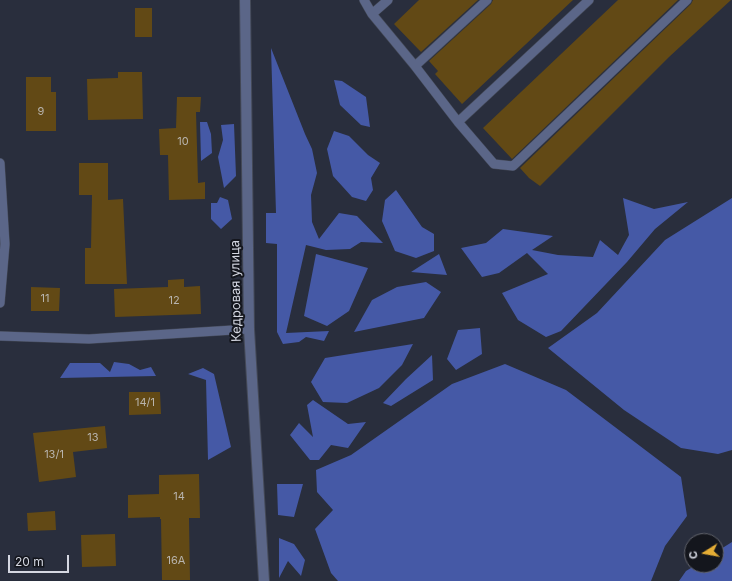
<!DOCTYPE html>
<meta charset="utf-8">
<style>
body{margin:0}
#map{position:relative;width:732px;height:581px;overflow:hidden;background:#292e3d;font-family:Inter,sans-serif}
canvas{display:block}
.north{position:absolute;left:684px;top:533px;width:40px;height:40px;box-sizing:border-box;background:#14161d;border:1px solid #61636b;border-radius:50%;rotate:259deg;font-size:11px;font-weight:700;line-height:16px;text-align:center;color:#d4d7e1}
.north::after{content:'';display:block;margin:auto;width:14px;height:18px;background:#e5ad35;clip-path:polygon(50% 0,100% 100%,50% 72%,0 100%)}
.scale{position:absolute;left:8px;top:555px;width:61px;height:18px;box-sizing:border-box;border:2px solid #d4d7e1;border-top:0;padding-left:5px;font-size:12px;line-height:14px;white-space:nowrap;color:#d4d7e1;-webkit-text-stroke:3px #14161d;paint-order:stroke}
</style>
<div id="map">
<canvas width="732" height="581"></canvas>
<div class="north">С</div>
<div class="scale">20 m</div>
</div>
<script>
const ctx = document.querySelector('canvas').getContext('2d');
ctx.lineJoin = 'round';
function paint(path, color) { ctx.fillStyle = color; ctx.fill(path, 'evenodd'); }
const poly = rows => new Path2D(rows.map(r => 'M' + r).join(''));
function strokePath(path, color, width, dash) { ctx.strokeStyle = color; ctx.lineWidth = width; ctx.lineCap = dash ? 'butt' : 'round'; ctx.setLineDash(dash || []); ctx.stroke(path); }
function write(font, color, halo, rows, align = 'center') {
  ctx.font = font + ' Inter,sans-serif'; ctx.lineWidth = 4; ctx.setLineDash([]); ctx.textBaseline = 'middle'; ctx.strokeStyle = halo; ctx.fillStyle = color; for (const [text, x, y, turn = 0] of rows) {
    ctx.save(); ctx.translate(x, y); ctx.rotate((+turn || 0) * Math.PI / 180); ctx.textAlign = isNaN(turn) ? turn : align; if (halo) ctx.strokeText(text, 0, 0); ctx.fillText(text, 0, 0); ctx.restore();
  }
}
paint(poly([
 [271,48,305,134,312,149,317,173,311,195,312,222,319,239,339,213,357,216,383,243,361,242,350,249,326,250,306,245,286,333,329,331,324,341,306,337,299,342,283,344,277,332,277,244,266,243,266,213,276,213],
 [334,80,342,81,366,97,370,127,361,125,340,105],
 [200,122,207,122,211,134,212,153,201,161],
 [234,124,236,176,224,188,218,157,223,140,221,125],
 [334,131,349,136,368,155,380,163,371,178,373,190,366,201,352,197,333,176,327,149],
 [396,190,422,227,434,234,434,251,416,258,395,251,382,221,385,200],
 [220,197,228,200,232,219,221,229,211,219,211,203,217,203],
 [623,198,654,209,688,202,655,229,627,262,561,331,546,337,518,320,502,293,548,274,527,253,499,273,482,277,461,248,486,243,503,229,553,236,532,250,558,255,593,257,600,240,618,255,629,235],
 [732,198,732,450,718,454,681,448,624,410,548,348,597,313,665,240],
 [316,254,368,268,349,311,327,326,304,316],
 [439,254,447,275,411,272],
 [426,282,441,292,424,318,354,332,372,300,397,287],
 [480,328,482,354,456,370,447,359,458,330],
 [413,344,402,365,379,388,347,403,323,402,311,382,325,358],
 [432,355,433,380,391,406,383,403,406,379],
 [114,362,129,364,140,370,151,367,156,376,60,378,70,363,100,363,110,372],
 [505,364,566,390,681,477,687,516,665,546,651,581,338,581,331,573,315,529,333,510,317,492,316,470,351,455,452,384],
 [203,368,214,374,231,447,208,460,206,380,188,374],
 [313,400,348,424,366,422,348,448,331,445,319,460,310,460,290,435,299,423,313,437,307,405],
 [277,484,303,484,294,517,278,515],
 [279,538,294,544,305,560,301,576,288,561,279,578],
 [732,542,732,581,679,581,686,571,696,565,716,565,716,552]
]), '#4559a6');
paint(poly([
 [419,0,478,0,421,52,394,24],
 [493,0,573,0,462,104,435,74,438,71,429,61,491,4],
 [618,0,678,0,512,159,483,128],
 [693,0,731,0,669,57,540,186,529,178,520,168,691,4],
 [135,8,152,8,152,37,135,37],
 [118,72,142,72,143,119,88,120,87,79,118,78],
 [26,77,51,77,51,92,56,92,56,131,26,131],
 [177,97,201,97,200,112,196,112,198,183,205,182,205,199,169,200,168,155,160,155,159,129,176,128],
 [79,163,108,163,108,200,123,199,127,284,85,284,85,248,91,248,92,195,79,195],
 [184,279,184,287,200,286,201,314,115,317,114,289,168,287,168,280],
 [31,287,60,288,59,311,31,311],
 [129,392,160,392,161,414,129,415],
 [105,426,107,448,73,452,76,477,39,482,33,433],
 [199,474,200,518,189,518,190,580,162,580,161,519,160,519,160,517,128,518,128,495,159,494,159,475],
 [55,511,56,530,28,531,27,513],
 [115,534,116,566,82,567,81,535]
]), '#624915');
const service = poly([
 [364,0,372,14,415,66,458,122,494,164,513,166,687,0],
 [372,14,388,0],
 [415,66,487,0],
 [458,122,589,0],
 [0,163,5,244,0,303],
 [0,336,89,339,249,329]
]);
const minor = poly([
 [245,0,249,329,264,581]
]);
strokePath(service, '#444957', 10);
strokePath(minor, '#444957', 12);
strokePath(service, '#5b6688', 9);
strokePath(minor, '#5b6688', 10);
write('11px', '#b8b4ae', null, [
 ["9",41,112],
 ["10",183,142],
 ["11",45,299],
 ["12",174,301],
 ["14/1",145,403],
 ["13",93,438],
 ["13/1",54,455],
 ["14",179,497],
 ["16А",176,561]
]);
write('13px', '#d4d7e1', '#14161d', [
 ["Кедровая улица",236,291,-91]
]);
</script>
